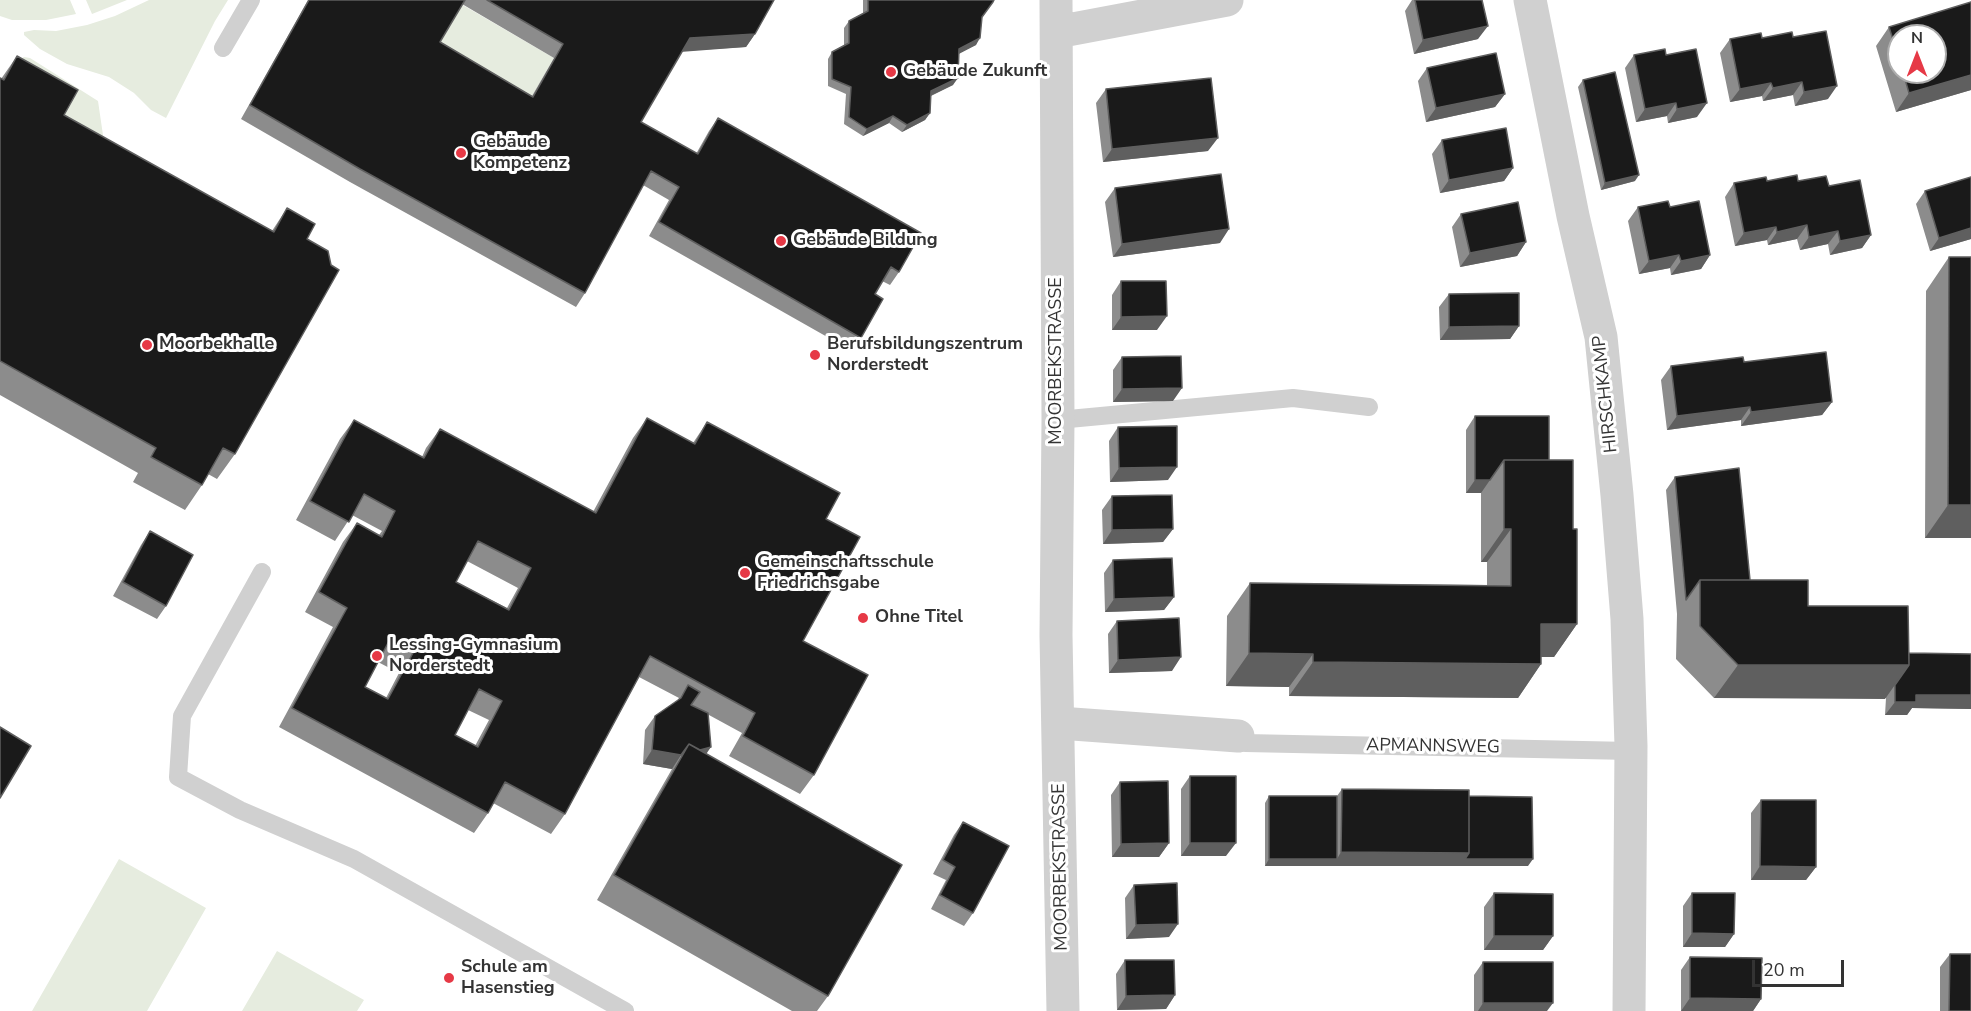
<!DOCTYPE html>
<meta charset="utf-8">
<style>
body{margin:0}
#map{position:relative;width:1971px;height:1011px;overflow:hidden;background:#fff;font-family:"Nunito Sans",sans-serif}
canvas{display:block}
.north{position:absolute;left:1887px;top:24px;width:60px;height:60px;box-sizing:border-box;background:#fff;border:2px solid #adadad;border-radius:50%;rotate:0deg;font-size:16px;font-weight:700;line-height:24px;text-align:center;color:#333}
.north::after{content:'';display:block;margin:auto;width:21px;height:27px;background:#e63946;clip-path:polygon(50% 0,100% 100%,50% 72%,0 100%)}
.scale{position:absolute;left:1752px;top:960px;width:92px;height:27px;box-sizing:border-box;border:3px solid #333;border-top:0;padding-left:8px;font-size:18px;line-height:21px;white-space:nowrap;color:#333;-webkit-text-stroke:4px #fff;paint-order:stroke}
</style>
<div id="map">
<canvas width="1971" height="1011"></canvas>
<div class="north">N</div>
<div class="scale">20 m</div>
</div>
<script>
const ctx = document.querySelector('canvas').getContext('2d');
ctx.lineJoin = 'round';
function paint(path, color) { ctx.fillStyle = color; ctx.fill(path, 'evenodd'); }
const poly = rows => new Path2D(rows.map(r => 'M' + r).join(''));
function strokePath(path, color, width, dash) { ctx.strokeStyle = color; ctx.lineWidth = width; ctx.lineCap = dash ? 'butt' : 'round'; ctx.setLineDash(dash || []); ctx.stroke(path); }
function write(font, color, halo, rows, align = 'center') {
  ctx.font = font + ' "Nunito Sans",sans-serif'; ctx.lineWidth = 6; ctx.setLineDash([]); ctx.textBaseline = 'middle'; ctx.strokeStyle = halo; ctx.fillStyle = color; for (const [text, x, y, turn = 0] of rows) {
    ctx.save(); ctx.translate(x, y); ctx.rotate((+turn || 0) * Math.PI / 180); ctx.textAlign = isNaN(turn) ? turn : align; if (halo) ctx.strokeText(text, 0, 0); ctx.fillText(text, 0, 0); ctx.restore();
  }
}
paint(poly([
 [0,0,70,0,76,14,46,20,12,20,0,16],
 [86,0,127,0,92,14],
 [149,0,228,0,215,21,166,118,151,110,134,93,109,77,67,64,40,49,24,35,24,32,34,30,56,31,87,25,115,16],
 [461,4,554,58,524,110,431,56],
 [24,57,30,58,98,101,104,142,95,166,19,60],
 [119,859,206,908,147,1011,32,1011],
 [277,951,364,1000,357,1011,242,1011]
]), '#e6ecdf');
strokePath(poly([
 [223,48,251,0],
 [1058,420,1293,398,1369,407],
 [262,572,182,716,178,777,240,810,354,859,625,1011],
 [1238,736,1245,743,1631,751]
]), '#d0d0d0', 18);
strokePath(poly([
 [1056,0,1058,420,1056,635,1063,1011],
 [1530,0,1573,216,1601,337,1617,495,1627,619,1631,746,1629,1011],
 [1057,32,1227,0],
 [1059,723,1238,736]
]), '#d0d0d0', 33);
paint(poly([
 [308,0,774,0,755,34,746,47,682,51,641,122,696,154,709,131,718,118,899,272,890,285,882,281,875,294,861,338,852,351,649,236,669,200,643,185,585,293,576,307,350,182,241,119],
 [462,4,554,58,532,96,440,42],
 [863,0,994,0,982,18,976,45,959,53,953,85,931,96,930,113,925,120,902,132,889,123,863,136,844,124,846,94,828,86,828,59,832,52,844,45,844,28,849,21,863,13],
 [1412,0,1482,0,1478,39,1414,54,1405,11],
 [1889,27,1971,90,1896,112,1876,46],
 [1899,36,1935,72,1899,72],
 [1793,37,1828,99,1795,106,1793,95,1763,101,1762,96,1730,102,1720,53,1730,39],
 [1634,55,1666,55,1697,117,1668,123,1667,116,1636,122,1625,68],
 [17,56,64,115,272,231,287,208,307,239,235,454,217,479,208,474,202,485,185,510,133,482,138,473,0,395,0,78,1,79],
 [1427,68,1505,94,1495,107,1426,122,1418,81],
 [1583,80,1635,181,1601,190,1578,87],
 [1106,89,1208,151,1103,162,1096,103],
 [1442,140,1513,168,1504,181,1440,193,1432,154],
 [1971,177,1971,239,1930,251,1916,204,1925,191],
 [1767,181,1798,181,1829,186,1871,235,1862,248,1830,255,1828,244,1800,250,1797,239,1768,245,1767,240,1735,246,1725,197,1734,183],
 [1115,188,1220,243,1113,257,1105,202],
 [1638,207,1670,207,1710,255,1701,269,1671,275,1670,268,1639,274,1628,221],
 [1461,214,1526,242,1517,256,1460,267,1452,227],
 [1949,257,1971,257,1971,538,1925,538,1926,291],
 [1121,281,1157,330,1112,330,1112,295],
 [1449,294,1519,326,1510,339,1440,340,1439,307],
 [1122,357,1173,401,1113,402,1113,370],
 [1744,362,1832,402,1822,415,1741,426,1741,420,1667,430,1661,380,1671,366],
 [1475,416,1549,460,1573,529,1577,624,1554,657,1541,657,1541,664,1518,698,1289,696,1289,687,1226,686,1227,616,1250,583,1487,585,1487,562,1481,562,1481,493,1466,493,1466,430],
 [647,418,693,443,707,422,826,519,803,641,814,775,800,794,729,756,742,733,709,715,707,754,828,996,817,1011,792,1011,597,900,672,769,643,764,645,730,655,716,677,701,679,698,639,677,565,814,551,834,493,803,488,813,474,833,279,727,333,627,305,612,343,542,357,523,379,535,382,531,352,515,335,541,296,520,340,439,354,420,422,457,426,448,440,429,593,512,633,438],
 [467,561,518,588,507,608,456,582],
 [378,662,399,673,386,698,365,687],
 [468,710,489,720,475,746,455,735],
 [1118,427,1168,480,1110,482,1109,441],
 [1675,477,1750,580,1808,606,1909,653,1971,654,1971,709,1912,708,1907,715,1885,715,1886,698,1714,698,1676,659,1677,614,1666,490],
 [1112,496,1173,529,1163,542,1103,544,1102,510],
 [150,531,166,606,157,619,113,596,141,545],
 [1113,560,1174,597,1164,610,1105,612,1104,573],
 [1117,621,1172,671,1109,673,1108,634],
 [1190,776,1226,856,1181,856,1181,789],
 [1120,782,1169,843,1159,857,1112,857,1111,795],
 [1342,789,1469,796,1528,866,1265,866,1265,803,1269,796,1337,796],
 [1761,800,1816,867,1806,880,1751,880,1751,813],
 [963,822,973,913,964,926,931,909,946,880,933,874,954,835],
 [1134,885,1169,937,1126,939,1125,898],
 [1494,893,1553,936,1543,950,1484,950,1484,907],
 [1692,893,1734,934,1725,947,1683,947,1683,906],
 [1950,954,1971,1011,1940,1011,1940,967],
 [1690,957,1761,999,1753,1011,1681,1011,1681,970],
 [1125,960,1175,995,1166,1009,1117,1010,1116,974],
 [1483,962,1547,1011,1474,1011,1474,975]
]), '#8c8c8c');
paint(poly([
 [1488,26,1478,39,1414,54,1423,40],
 [755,34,746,47,680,52,690,38],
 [980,38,976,45,955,56,959,49],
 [1971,75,1971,90,1896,112,1909,93],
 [958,78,953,85,926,98,931,91],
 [1802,82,1793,95,1763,101,1773,88],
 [1771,83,1762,96,1730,102,1740,89],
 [1837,86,1828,99,1795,106,1804,92],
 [1505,94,1495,107,1426,122,1436,108],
 [1676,103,1667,116,1636,122,1645,109],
 [1707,103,1697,117,1668,123,1677,109],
 [930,113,925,120,902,132,907,125],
 [893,116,889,123,863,136,867,129],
 [1218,138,1208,151,1103,162,1112,149],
 [1513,168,1504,181,1440,193,1449,180],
 [1639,175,1635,181,1601,190,1605,183],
 [1807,225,1797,239,1768,245,1777,232],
 [1776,227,1767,240,1735,246,1744,233],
 [1971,228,1971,239,1930,251,1939,238],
 [1229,229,1220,243,1113,257,1122,244],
 [1838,231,1828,244,1800,250,1809,237],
 [1871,235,1862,248,1830,255,1840,241],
 [1526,242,1517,256,1460,267,1470,253],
 [1679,255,1670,268,1639,274,1649,261],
 [1710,255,1701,269,1671,275,1681,261],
 [1167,316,1157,330,1112,330,1121,317],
 [1519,326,1510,339,1440,340,1449,327],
 [1182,388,1173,401,1113,402,1122,389],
 [1832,402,1822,415,1741,426,1751,412],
 [1750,407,1741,420,1667,430,1677,416],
 [1177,467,1168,480,1110,482,1119,468],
 [1475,480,1490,480,1481,493,1466,493],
 [1948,505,1971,505,1971,538,1925,538],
 [1173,529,1163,542,1103,544,1112,530],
 [1504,529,1511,529,1487,562,1481,562],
 [1174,597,1164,610,1105,612,1114,599],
 [1541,624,1577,624,1554,657,1518,657],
 [1249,653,1313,654,1289,687,1226,686],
 [1181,657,1172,671,1109,673,1118,660],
 [1313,662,1541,664,1518,698,1289,696],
 [1738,665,1909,665,1885,699,1714,698],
 [1916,695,1971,695,1971,709,1912,708,1907,715,1885,715,1895,702],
 [711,747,702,760,683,755],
 [652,750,681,755,672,769,643,764],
 [1169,843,1159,857,1112,857,1121,844],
 [1190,843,1236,843,1226,856,1181,856],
 [1341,852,1469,853,1533,859,1528,866,1265,866,1269,859,1337,859],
 [1760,866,1816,867,1806,880,1751,880],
 [1178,924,1169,937,1126,939,1136,925],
 [1692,933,1734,934,1725,947,1683,947],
 [1494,936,1553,936,1543,950,1484,950],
 [1175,995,1166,1009,1117,1010,1126,996],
 [1690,998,1761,999,1753,1011,1681,1011],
 [1483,1003,1553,1003,1547,1011,1478,1011]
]), '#5f5f5f');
const building = poly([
 [309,0,465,0,440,42,533,97,563,44,487,0,774,0,755,34,690,38,641,122,698,154,718,118,921,233,899,272,891,267,875,294,883,299,861,338,659,222,679,187,651,171,585,293,360,169,250,105,309,0],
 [868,0,994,0,993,2,982,17,980,38,959,49,958,78,931,91,930,113,907,125,893,116,867,129,849,117,851,87,832,79,832,52,849,43,849,21,868,11,868,0],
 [1415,0,1482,0,1488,26,1423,40,1415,0],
 [1971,2,1971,75,1909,93,1903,72,1935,72,1935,36,1899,36,1899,59,1889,27,1971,2],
 [1826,31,1837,86,1804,92,1802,82,1773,88,1771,83,1740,89,1730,39,1761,33,1762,38,1792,32,1793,37,1826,31],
 [1665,49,1666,55,1696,49,1707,103,1677,109,1676,103,1645,109,1634,55,1665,49],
 [1496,53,1505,94,1436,108,1427,68,1496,53],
 [17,56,78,90,64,115,274,232,287,208,315,224,307,239,328,251,331,265,339,270,235,454,223,448,202,485,151,457,156,448,0,361,0,78,4,80,17,56],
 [1615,72,1639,175,1605,183,1583,80,1615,72],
 [1211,78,1218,138,1112,149,1106,89,1211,78],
 [1506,128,1513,168,1449,180,1442,140,1506,128],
 [1221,174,1229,229,1122,244,1115,188,1221,174],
 [1797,175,1798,181,1826,176,1829,186,1860,180,1871,235,1840,241,1838,231,1809,237,1807,225,1777,232,1776,227,1744,233,1734,183,1766,177,1767,181,1797,175],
 [1971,177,1971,228,1939,238,1925,191,1971,177],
 [1668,201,1670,207,1699,201,1710,255,1681,261,1679,255,1649,261,1638,207,1668,201],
 [1518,202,1526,242,1470,253,1461,214,1518,202],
 [1949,257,1971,257,1971,505,1948,505,1949,257],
 [1121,281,1166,281,1167,316,1121,317,1121,281],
 [1519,293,1519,326,1449,327,1449,294,1519,293],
 [1826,352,1832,402,1751,412,1750,407,1677,416,1671,366,1743,357,1744,362,1826,352],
 [1181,356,1182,388,1122,389,1122,357,1181,356],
 [1475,416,1549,416,1549,460,1504,460,1490,480,1475,480,1475,416],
 [647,418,695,444,707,422,840,493,826,519,860,537,803,641,868,675,814,775,743,736,755,713,650,656,565,814,505,782,488,813,292,708,347,608,319,592,357,523,382,537,395,511,364,494,349,522,310,501,354,420,424,458,440,429,596,513,647,418],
 [478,541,531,568,509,610,456,582,478,541],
 [389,641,413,653,388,699,365,687,389,641],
 [479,689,502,701,478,747,455,735,479,689],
 [1177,426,1177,467,1119,468,1118,427,1177,426],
 [1504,460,1573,460,1573,529,1577,529,1577,624,1541,624,1541,664,1313,662,1313,654,1249,653,1250,583,1511,586,1511,529,1504,529,1504,460],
 [1739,468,1750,580,1700,580,1686,600,1675,477,1739,468],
 [1172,495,1173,529,1112,530,1112,496,1172,495],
 [150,531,193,555,166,606,123,582,150,531],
 [1172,558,1174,597,1114,599,1113,560,1172,558],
 [1700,580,1808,580,1808,606,1908,606,1909,665,1738,665,1700,626,1700,580],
 [1179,618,1181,657,1118,660,1117,621,1179,618],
 [1909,653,1971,654,1971,695,1916,695,1916,702,1895,702,1895,685,1909,665,1909,653],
 [688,685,700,692,691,705,708,713,711,747,700,750,689,744,681,755,652,750,655,716,681,698,688,685],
 [0,727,31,746,0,798,0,727],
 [689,744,902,865,828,996,614,875,689,744],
 [1190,776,1236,776,1236,843,1190,843,1190,776],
 [1168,781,1169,843,1121,844,1120,782,1168,781],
 [1342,789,1469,790,1469,853,1341,852,1342,789],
 [1269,796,1337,796,1337,859,1269,859,1269,796],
 [1469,796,1532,797,1533,859,1465,859,1469,853,1469,796],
 [1761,800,1816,800,1816,867,1760,866,1761,800],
 [963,822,1009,846,973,913,940,895,955,867,943,860,963,822],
 [1177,883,1178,924,1136,925,1134,885,1177,883],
 [1494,893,1553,894,1553,936,1494,936,1494,893],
 [1692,893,1735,893,1734,934,1692,933,1692,893],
 [1950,954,1971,954,1971,1011,1949,1011,1950,954],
 [1690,957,1762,958,1761,999,1690,998,1690,957],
 [1125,960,1174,960,1175,995,1126,996,1125,960],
 [1483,962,1553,962,1553,1003,1483,1003,1483,962]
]);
paint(building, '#1a1a1a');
strokePath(building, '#5f5f5f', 1.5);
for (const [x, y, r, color] of [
 [891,72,6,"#e63946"],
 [461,153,6,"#e63946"],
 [781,241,6,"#e63946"],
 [147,345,6,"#e63946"],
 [815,355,6,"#e63946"],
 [745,573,6,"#e63946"],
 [863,618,6,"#e63946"],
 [377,656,6,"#e63946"],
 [449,978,6,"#e63946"]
]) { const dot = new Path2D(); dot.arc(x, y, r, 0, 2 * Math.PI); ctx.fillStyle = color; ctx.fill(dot); strokePath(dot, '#fff', 2); }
write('bold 18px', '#333', '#fff', [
 ["Gebäude Zukunft",903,72],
 ["Gebäude",473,143],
 ["Kompetenz",473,164],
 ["Gebäude Bildung",793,241],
 ["Moorbekhalle",159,345],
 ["Berufsbildungszentrum",827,345],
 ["Norderstedt",827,366],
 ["Gemeinschaftsschule",757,563],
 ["Friedrichsgabe",757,584],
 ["Ohne Titel",875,618],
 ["Lessing-Gymnasium",389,646],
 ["Norderstedt",389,667],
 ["Schule am",461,968],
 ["Hasenstieg",461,989]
], 'left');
write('18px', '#333', '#fff', [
 ["MOORBEKSTRASSE",1057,361,-90],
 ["HIRSCHKAMP",1606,394,-96],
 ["APMANNSWEG",1433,747,1],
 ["MOORBEKSTRASSE",1061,867,-91]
]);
</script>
